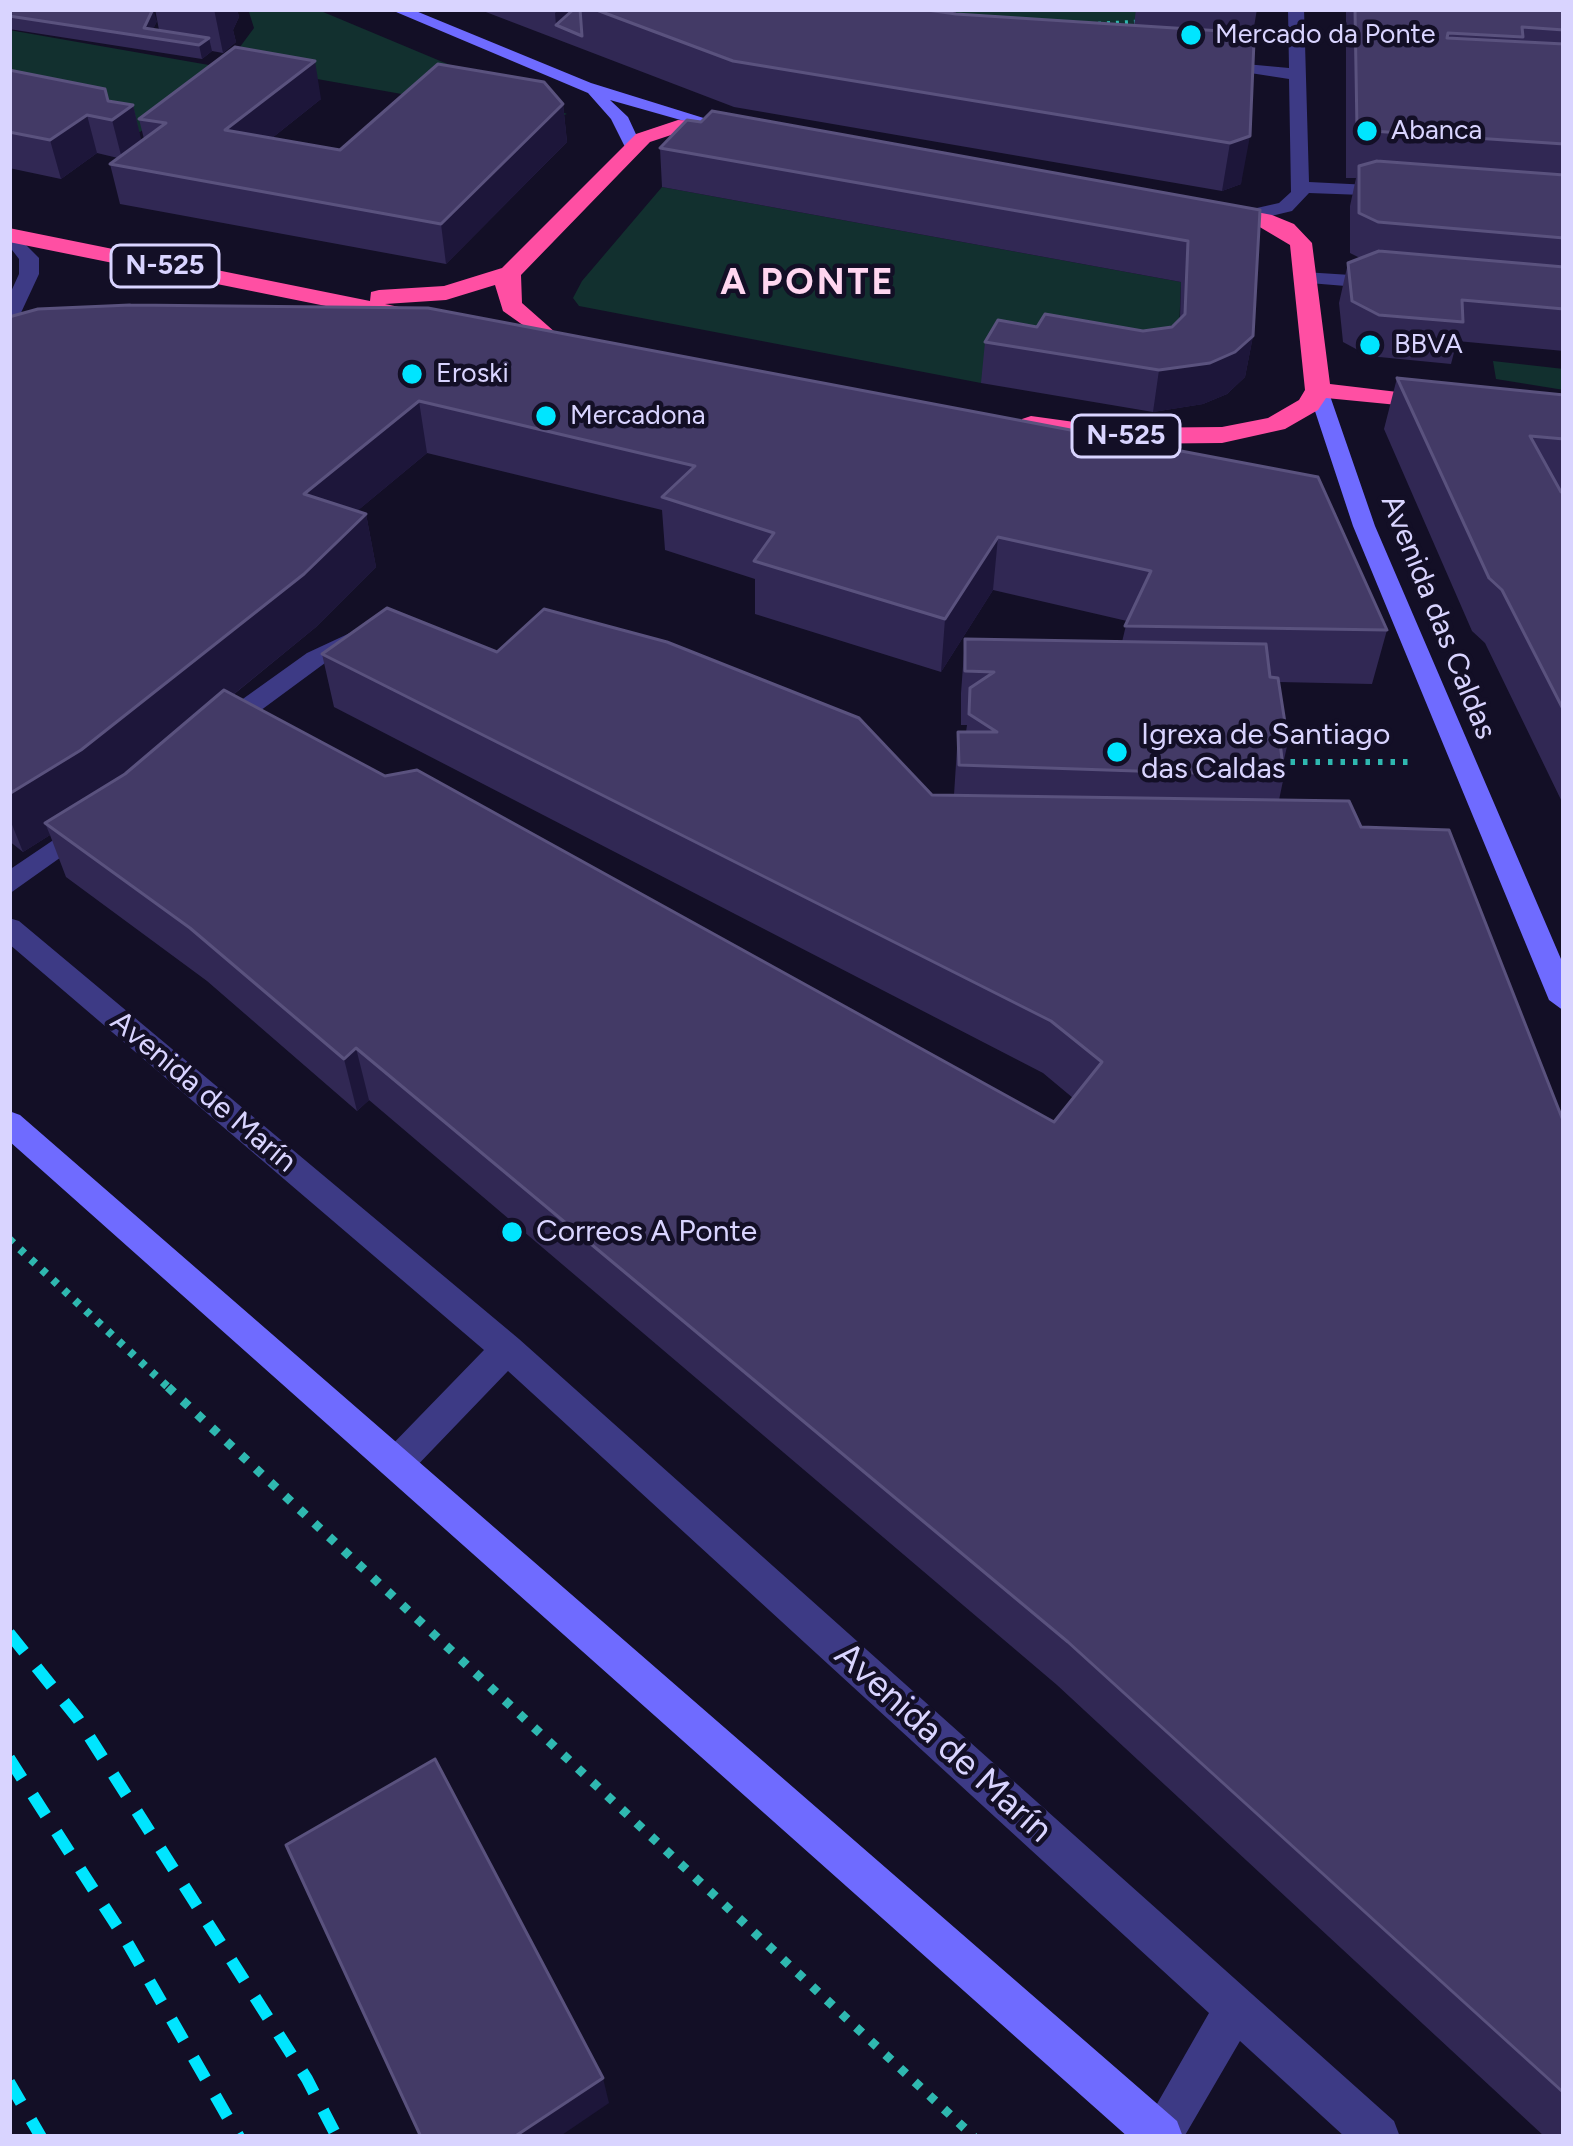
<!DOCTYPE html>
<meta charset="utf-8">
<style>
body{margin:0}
#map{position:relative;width:1573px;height:2146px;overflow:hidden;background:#130f26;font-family:Figtree,sans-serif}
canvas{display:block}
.frame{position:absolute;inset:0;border:12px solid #d9d4ff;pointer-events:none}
</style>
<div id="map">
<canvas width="1573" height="2146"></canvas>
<div class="frame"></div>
</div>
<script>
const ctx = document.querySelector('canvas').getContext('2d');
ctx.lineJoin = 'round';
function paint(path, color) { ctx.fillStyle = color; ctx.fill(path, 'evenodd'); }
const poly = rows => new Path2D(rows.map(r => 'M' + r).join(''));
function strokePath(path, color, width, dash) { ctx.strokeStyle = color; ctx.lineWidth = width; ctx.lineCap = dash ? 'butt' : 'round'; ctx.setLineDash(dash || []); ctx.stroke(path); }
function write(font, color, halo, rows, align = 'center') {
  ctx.font = font + ' Figtree,sans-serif'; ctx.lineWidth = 9; ctx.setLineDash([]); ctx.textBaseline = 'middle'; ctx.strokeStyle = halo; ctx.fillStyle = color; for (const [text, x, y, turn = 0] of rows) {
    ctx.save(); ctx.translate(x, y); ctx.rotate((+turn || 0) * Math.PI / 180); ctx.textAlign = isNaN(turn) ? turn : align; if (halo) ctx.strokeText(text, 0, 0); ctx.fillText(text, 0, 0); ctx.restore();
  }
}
paint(poly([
 [248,9,316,9,567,114,548,120,244,66,234,55,254,28],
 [960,9,1138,9,1131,48,930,34],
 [9,30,226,68,140,132,9,106],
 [662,187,1181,282,1178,356,981,383,579,306,573,298,582,281],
 [1493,361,1564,369,1564,390,1496,379]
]), '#12302f');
strokePath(poly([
 [1098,24,1136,22]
]), '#2fb8b0', 4.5, [3, 6]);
strokePath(poly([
 [1278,762,1413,762]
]), '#2fb8b0', 6, [4.5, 8]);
strokePath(poly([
 [9,1239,171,1390]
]), '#2fb8b0', 8, [6, 9]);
strokePath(poly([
 [168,1387,974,2137]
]), '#2fb8b0', 9, [8, 12]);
paint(poly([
 [350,633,362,640,359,645,325,663,230,733,212,733,212,721,307,653,350,633],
 [86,818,95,821,99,827,95,833,9,894,9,870,86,818]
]), '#3d3a85');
paint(poly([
 [1288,9,1304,9,1309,182,1390,186,1399,191,1390,196,1309,193,1292,211,1246,222,1237,216,1239,212,1279,203,1291,192,1289,79,1205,66,1213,61,1289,68,1288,9],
 [10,229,39,258,39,274,19,317,9,323,9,296,19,274,19,259,9,246,10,229],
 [1304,272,1382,277,1392,283,1382,289,1297,282,1294,278,1304,272],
 [9,918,19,921,519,1339,1394,2121,1400,2137,1345,2137,1240,2041,1184,2137,1138,2137,1209,2013,508,1371,409,1474,397,1479,385,1474,379,1463,385,1452,484,1350,9,944,9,918]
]), '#3d3a85');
paint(poly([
 [389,9,411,9,591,83,739,129,730,134,610,100,628,117,641,145,626,149,611,119,588,93,389,9],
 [1311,386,1328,390,1375,526,1564,966,1564,1011,1549,1000,1353,526,1308,390,1311,386],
 [9,1111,20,1115,1177,2121,1183,2137,1128,2137,9,1141,9,1111]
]), '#6f6bff');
paint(poly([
 [678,120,729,123,740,129,729,135,680,132,650,142,521,275,522,303,556,333,544,340,503,311,495,285,446,300,385,304,418,311,418,321,410,323,9,242,9,228,370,301,371,292,379,290,444,286,502,268,636,134,678,120],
 [1215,204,1272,215,1294,224,1312,243,1330,384,1440,397,1453,405,1449,410,1326,398,1318,410,1285,429,1222,443,1118,444,1022,429,1022,419,1031,416,1118,428,1222,427,1268,418,1299,400,1305,390,1290,245,1258,226,1207,216,1204,211,1215,204]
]), '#ff4fa3');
strokePath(poly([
 [9,1633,78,1719,307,2079,337,2137],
 [9,1758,127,1942,239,2137],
 [9,2082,41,2137]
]), '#00e5ff', 12, [24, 20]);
paint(poly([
 [9,9,157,21,153,29,159,30,155,9,237,9,239,17,233,30,236,42,223,53,212,51,202,59,9,29],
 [478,9,960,9,954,14,1134,25,1136,9,1257,9,1252,39,1241,184,1222,191,734,107],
 [1346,9,1564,9,1564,351,1457,341,1451,364,1369,356,1343,342,1339,303,1348,263,1360,258,1350,253,1350,206,1356,178,1346,178],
 [9,70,108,101,133,105,141,141,144,139,139,119,321,99,272,138,340,150,563,104,567,142,446,264,120,204,110,164,118,158,97,153,61,179,9,168],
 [660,148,1260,210,1253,336,1245,377,1227,394,1203,404,1153,412,981,383,985,342,1037,327,1143,331,1172,327,1180,319,1181,282,662,187],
 [130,305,1387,630,1372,684,1279,682,1288,742,1283,764,1284,776,1279,800,1361,827,1564,1123,1564,2137,1545,2137,1057,1685,369,1100,357,1111,207,981,66,877,50,835,23,852,9,841,9,317],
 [427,453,662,510,665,550,755,579,755,614,941,672,993,590,1127,621,1122,642,965,639,961,693,961,725,967,725,966,732,958,732,954,795,932,795,497,652,322,654,334,707,1043,1073,1073,1098,1054,1122,385,776,233,695,316,627,376,567,366,514,357,511],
 [1397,378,1564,395,1564,806,1485,643,1472,631,1384,429]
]), '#312854');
paint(poly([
 [153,9,157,21,149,38,144,28],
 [214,9,237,9,239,17,233,30,236,42,223,53],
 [559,9,580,9,556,25,555,13],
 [938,9,960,9,937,28],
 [209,38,212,51,202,59,199,45],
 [315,61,321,99,233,169,225,130],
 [563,104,567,142,446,264,441,224],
 [133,105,142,143,122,159,112,120],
 [87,115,97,153,61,179,50,140],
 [1250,136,1241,184,1222,191,1230,143],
 [1253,336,1245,377,1227,394,1203,404,1153,412,1159,370],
 [419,401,427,453,315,546,304,494],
 [366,514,376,567,316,627,100,803,45,823,50,835,23,852,9,817,9,794],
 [998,537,993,590,941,672,945,619],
 [356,1048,369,1100,357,1111,344,1059],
 [603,2078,609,2103,559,2137,514,2137]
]), '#1d163a');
const building = poly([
 [9,9,153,9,144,28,209,38,199,45,9,16,9,9],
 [574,9,580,9,582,36,556,25,574,9],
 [594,9,920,9,956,14,1237,32,1254,41,1250,136,1230,143,733,61,594,9],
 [1355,9,1564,9,1564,30,1522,27,1523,37,1448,33,1447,38,1564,44,1564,144,1357,130,1355,9],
 [235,47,315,61,225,130,340,150,438,64,544,82,563,104,441,224,110,164,166,123,139,119,235,47],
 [9,70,105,89,108,101,133,105,112,120,87,115,50,140,9,132,9,70],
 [712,111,1260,210,1253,336,1235,352,1210,363,1159,370,985,342,998,320,1037,327,1045,314,1143,331,1172,327,1185,314,1188,241,660,148,687,120,701,122,712,111],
 [1377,161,1564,175,1564,238,1378,222,1359,213,1359,166,1377,161],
 [1379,251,1564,267,1564,309,1462,300,1463,322,1379,315,1352,301,1348,263,1379,251],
 [130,305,428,308,1318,477,1387,630,1125,626,1151,571,998,537,945,619,754,561,774,533,662,497,695,466,419,401,304,494,366,514,304,574,81,750,9,794,9,317,38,309,130,305],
 [1397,378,1564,395,1564,439,1530,436,1561,492,1564,492,1564,711,1502,590,1489,578,1397,378],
 [387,608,497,652,544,609,667,642,859,718,932,795,1349,801,1361,827,1449,830,1564,1123,1564,2093,1068,1642,356,1048,344,1059,190,928,45,823,125,774,224,690,385,776,417,770,1054,1122,1102,1062,1051,1021,322,654,387,608],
 [965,639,1266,644,1270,677,1278,678,1288,742,1280,742,1284,776,959,765,958,732,997,732,969,714,970,688,994,672,965,671,965,639],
 [435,1759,603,2078,514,2137,421,2137,286,1845,435,1759]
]);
paint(building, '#433a66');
strokePath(building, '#5a527e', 3);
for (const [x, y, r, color] of [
 [1191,35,12,"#00e5ff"],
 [1367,131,12,"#00e5ff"],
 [1370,345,12,"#00e5ff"],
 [412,374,12,"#00e5ff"],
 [546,416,12,"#00e5ff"],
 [1117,752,12,"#00e5ff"],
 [512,1232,12,"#00e5ff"]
]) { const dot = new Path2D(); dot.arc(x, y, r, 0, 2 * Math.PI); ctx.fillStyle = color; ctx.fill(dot); strokePath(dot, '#130f26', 4.5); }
write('27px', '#d9d4ff', '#130f26', [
 ["Mercado da Ponte",1215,35],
 ["Abanca",1391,131],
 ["BBVA",1394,345],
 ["Eroski",436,374],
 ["Mercadona",570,416]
], 'left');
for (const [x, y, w] of [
 [165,266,108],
 [1126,436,108]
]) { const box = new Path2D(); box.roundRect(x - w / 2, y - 21, w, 42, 9); ctx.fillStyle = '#130f26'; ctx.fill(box); strokePath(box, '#d9d4ff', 3); }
write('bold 27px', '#d9d4ff', null, [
 ["N-525",165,266],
 ["N-525",1126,436]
]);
write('30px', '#d9d4ff', '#130f26', [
 ["Avenida das Caldas",1438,617,68],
 ["Avenida de Marín",203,1092,40]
]);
write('30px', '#d9d4ff', '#130f26', [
 ["Igrexa de Santiago",1141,735],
 ["das Caldas",1141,769],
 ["Correos A Ponte",536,1232]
], 'left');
ctx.letterSpacing = '3px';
write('bold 36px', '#ffd6f0', '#130f26', [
 ["A PONTE",808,283]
]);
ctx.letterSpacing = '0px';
write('36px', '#d9d4ff', '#130f26', [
 ["Avenida de Marín",943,1743,42]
]);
</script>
